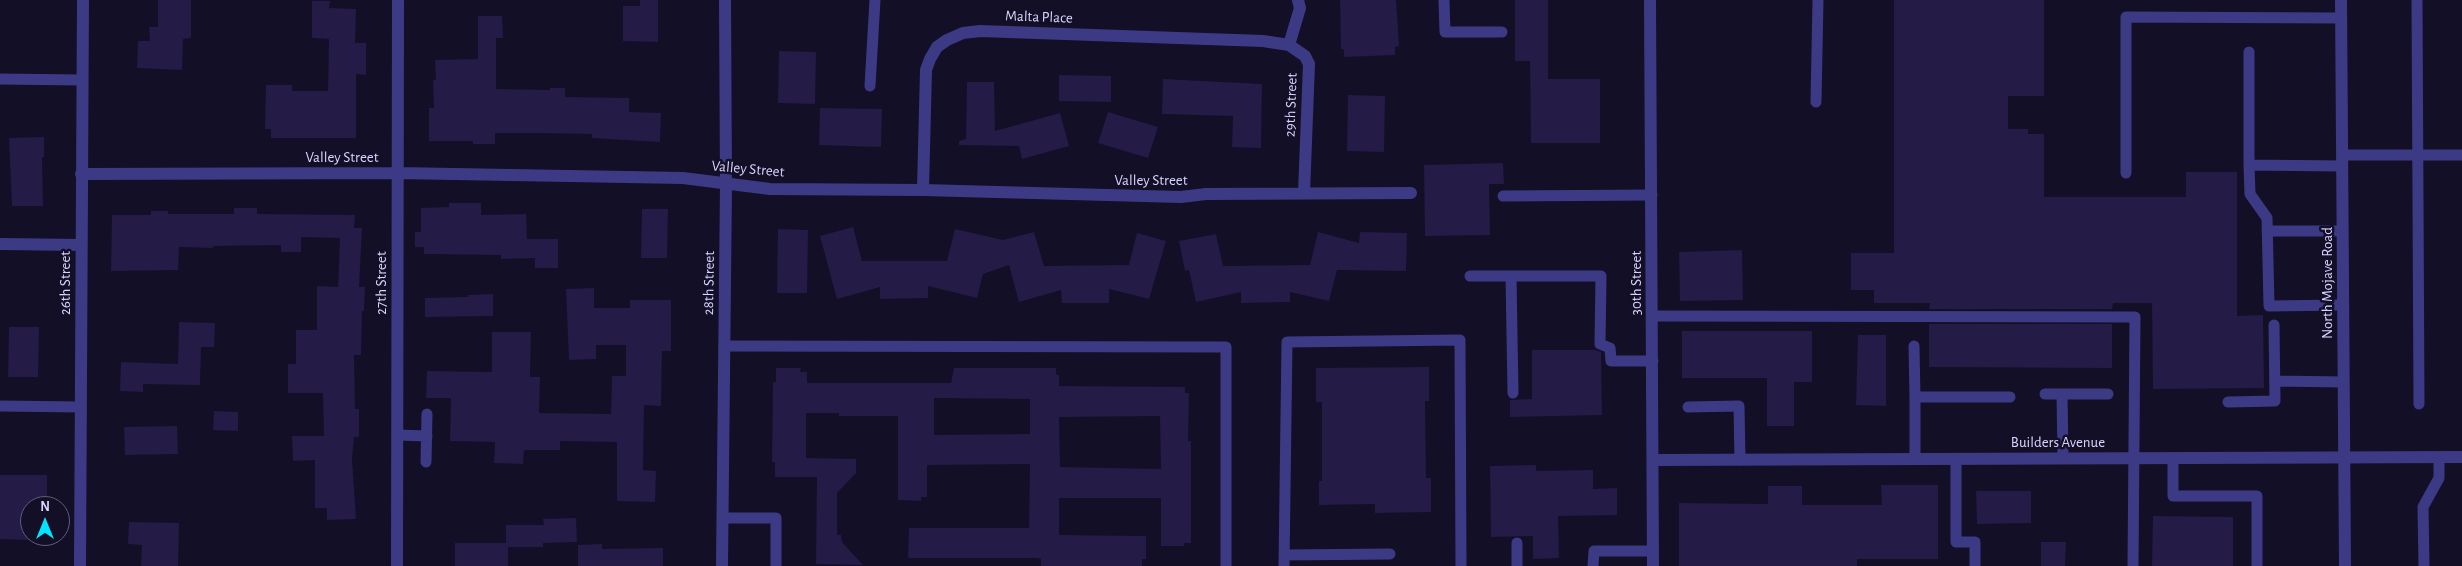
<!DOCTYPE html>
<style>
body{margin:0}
#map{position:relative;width:2462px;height:566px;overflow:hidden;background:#130f26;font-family:"Alegreya Sans",sans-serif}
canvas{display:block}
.north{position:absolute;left:20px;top:496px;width:50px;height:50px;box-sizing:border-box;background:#130f26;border:1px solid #625e7d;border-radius:50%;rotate:0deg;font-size:14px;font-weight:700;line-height:20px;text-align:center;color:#d9d4ff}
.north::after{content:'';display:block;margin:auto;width:18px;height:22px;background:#00e5ff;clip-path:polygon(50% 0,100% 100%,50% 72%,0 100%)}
</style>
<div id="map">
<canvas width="2462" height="566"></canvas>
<div class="north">N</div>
</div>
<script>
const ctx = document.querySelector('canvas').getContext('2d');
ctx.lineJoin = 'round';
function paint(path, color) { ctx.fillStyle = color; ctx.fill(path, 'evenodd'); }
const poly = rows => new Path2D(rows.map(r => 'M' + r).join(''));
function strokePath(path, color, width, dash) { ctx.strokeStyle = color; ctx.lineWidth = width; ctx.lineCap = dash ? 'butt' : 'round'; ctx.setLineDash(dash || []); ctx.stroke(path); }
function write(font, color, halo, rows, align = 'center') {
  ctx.font = font + ' "Alegreya Sans",sans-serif'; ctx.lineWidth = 5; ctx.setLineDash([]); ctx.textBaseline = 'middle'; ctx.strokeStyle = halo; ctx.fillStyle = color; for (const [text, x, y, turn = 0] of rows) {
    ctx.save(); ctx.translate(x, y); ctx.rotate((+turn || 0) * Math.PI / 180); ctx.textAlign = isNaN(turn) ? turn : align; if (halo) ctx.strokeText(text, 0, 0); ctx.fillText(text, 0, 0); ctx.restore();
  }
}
paint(poly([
 [158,0,191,0,191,38,183,39,182,70,137,68,138,41,150,41,149,27,158,27],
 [640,0,658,0,658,42,623,41,623,6,640,6],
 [1340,0,1396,0,1399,46,1395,47,1395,55,1344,57,1344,49,1341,49],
 [1515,0,1548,0,1548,79,1600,79,1600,143,1531,143,1530,61,1515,61],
 [1894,0,2044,0,2044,96,2008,96,2008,129,2028,129,2028,134,2044,134,2044,197,2186,197,2186,172,2237,172,2237,316,2263,315,2264,388,2153,389,2152,303,2113,303,2112,309,1929,309,1930,303,1874,303,1874,290,1851,290,1851,253,1894,253],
 [312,1,330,1,329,8,356,9,355,43,366,43,366,75,356,74,356,138,271,138,271,129,265,129,266,85,292,85,292,91,328,91,329,39,312,38],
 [478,16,502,16,503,38,496,38,496,89,550,90,550,88,565,88,565,97,629,98,629,112,661,113,660,142,592,138,592,134,539,133,495,133,495,144,473,144,473,141,429,141,429,108,434,108,433,80,436,80,435,60,478,59],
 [779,51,816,52,815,104,778,103],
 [1059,75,1111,76,1111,102,1059,101],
 [1163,79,1262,84,1261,148,1232,147,1233,116,1162,114],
 [967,82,994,82,995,131,1060,113,1069,146,1022,159,1019,146,959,145,959,141,966,139],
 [1348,95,1385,96,1384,152,1347,151],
 [820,108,882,109,881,147,819,145],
 [1108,112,1158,127,1148,158,1098,143],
 [44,137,44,157,42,157,43,206,12,206,9,138],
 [1503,163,1504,184,1489,184,1490,235,1425,236,1424,165],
 [449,203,481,203,481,215,526,214,527,239,558,239,558,268,535,268,535,258,501,259,501,255,424,254,424,247,415,247,415,232,421,232,421,208,449,207],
 [234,208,257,208,257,214,355,215,354,228,362,228,359,287,365,287,364,311,362,311,361,355,354,355,355,409,359,409,359,437,354,437,352,460,356,519,327,520,327,508,315,508,315,460,293,461,292,436,324,436,323,393,288,393,288,364,296,364,296,330,317,330,317,286,338,287,340,238,301,237,301,252,281,252,281,245,213,246,213,248,179,247,178,270,111,271,112,215,151,215,151,211,168,211,168,214,234,214],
 [642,209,668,209,667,258,641,258],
 [853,227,862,261,947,261,955,229,1003,240,1034,232,1044,266,1129,265,1137,233,1166,241,1149,299,1109,289,1109,303,1062,303,1061,290,1019,302,1009,265,983,274,977,298,928,286,928,298,880,299,880,287,837,299,820,236],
 [778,229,808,230,807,293,777,293],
 [1318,232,1359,243,1360,232,1407,233,1406,271,1337,270,1329,301,1290,292,1290,302,1241,303,1241,292,1196,302,1189,270,1185,271,1179,241,1216,234,1223,266,1310,265],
 [1742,250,1743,300,1680,301,1679,252],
 [594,288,594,308,630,308,630,300,671,300,671,351,662,351,661,406,644,405,643,470,656,471,655,502,617,501,617,442,560,441,560,450,524,450,523,464,494,463,495,442,450,441,451,398,426,398,427,371,492,372,492,332,531,332,530,377,540,377,539,413,611,414,612,376,626,376,626,345,596,345,596,359,569,360,566,289],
 [493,294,493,316,425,317,425,298,468,297,468,295],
 [179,322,215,323,214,347,201,347,200,385,143,384,143,392,120,391,121,362,178,364],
 [1929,324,2112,324,2112,368,1929,367],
 [9,327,39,327,38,377,8,377],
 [1682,331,1812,331,1812,382,1794,382,1794,426,1767,426,1767,378,1682,378],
 [1858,335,1886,335,1886,406,1856,405],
 [1532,350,1595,350,1601,352,1602,415,1510,417,1510,400,1532,399],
 [1429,367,1429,401,1425,401,1426,478,1431,478,1431,512,1375,513,1375,504,1319,505,1319,481,1322,481,1322,402,1316,402,1316,368],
 [776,368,801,368,800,372,807,372,807,383,951,383,954,368,1056,368,1056,375,1059,375,1059,386,1185,387,1185,393,1189,393,1188,441,1191,441,1191,543,1184,543,1184,546,1161,546,1161,498,1059,498,1059,535,1146,536,1146,559,1142,559,1142,566,1041,566,1041,559,1037,558,908,558,909,528,1029,528,1030,464,927,465,927,497,921,497,921,501,898,500,898,416,839,416,839,413,806,413,806,458,856,459,856,473,837,493,837,535,841,535,842,542,863,565,816,564,817,477,775,477,775,462,772,462,773,382,776,382],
 [934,398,1030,399,1030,434,934,435],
 [1160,416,1161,469,1060,467,1059,417],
 [214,411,238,412,238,431,213,430],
 [177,426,178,454,125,455,124,427],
 [1536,465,1536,471,1593,470,1593,489,1617,488,1617,515,1558,516,1559,558,1533,559,1533,536,1491,537,1490,466],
 [0,475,47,475,47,506,30,506,30,540,0,539],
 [1881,485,1938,485,1938,559,1857,559,1857,566,1679,566,1679,503,1768,504,1768,486,1802,486,1802,505,1882,505],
 [1976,491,2031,491,2031,523,1977,524],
 [2153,516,2233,517,2233,566,2152,566],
 [576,518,577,542,543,543,543,547,508,547,508,566,455,566,455,543,506,543,506,525,544,525,543,519],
 [129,522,179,523,178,566,141,566,142,545,128,544],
 [2041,542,2066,542,2065,566,2041,566],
 [602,544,602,549,663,548,663,566,578,566,578,545]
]), '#241b47');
strokePath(poly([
 [1444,0,1445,32,1502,32],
 [2417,0,2419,404],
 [2249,52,2249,165,2342,166],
 [0,79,82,80],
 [870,86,875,0],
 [1816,102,1818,0],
 [2342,155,2462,155],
 [2249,165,2250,194,2267,218,2269,306,2343,305],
 [2126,173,2126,17,2341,18],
 [1503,196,1652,195],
 [2267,231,2342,231],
 [1470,276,1601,276,1600,344,1610,348,1611,361,1653,361],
 [1511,276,1513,393],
 [1653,316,2135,317,2133,566],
 [724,346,1226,347,1226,566],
 [1914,346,1915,397],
 [2275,381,2343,382],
 [2045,394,2108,394],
 [2062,394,2063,458],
 [2228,402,2275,401,2274,325],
 [0,406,80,407],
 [1688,407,1739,406,1740,460],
 [397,435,427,436],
 [2173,458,2173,496,2257,496,2257,566],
 [1915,459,1915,397,2010,397],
 [1956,459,1956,542,1975,542,1975,566],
 [426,462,427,414],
 [723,518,776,518,776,566],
 [1517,543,1517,566],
 [1284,555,1390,554],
 [1284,566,1287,342,1460,340,1461,566],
 [1593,566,1594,551,1653,551],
 [2424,566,2423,507,2439,478,2439,457]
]), '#3d3a85', 11);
strokePath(poly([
 [1650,0,1653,566],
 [1289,45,1300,8,1298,0],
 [81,174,397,173,683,178,770,189,923,190,1181,197,1206,194,1411,193],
 [923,190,926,70,930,59,937,47,947,40,963,33,980,31,1263,41,1289,45,1305,56,1309,64,1304,193],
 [0,244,81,245],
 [1654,460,2462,457],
 [80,566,83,0],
 [397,566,398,0]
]), '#3d3a85', 12);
strokePath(poly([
 [2341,0,2345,566],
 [722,566,726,185,725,0]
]), '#3d3a85', 12);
write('15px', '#d9d4ff', '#130f26', [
 ["Malta Place",1039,17,2],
 ["29th Street",1291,105,-88],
 ["Valley Street",342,157],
 ["Valley Street",748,169,5],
 ["Valley Street",1151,180],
 ["26th Street",65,283,-90],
 ["27th Street",381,283,-90],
 ["28th Street",709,283,-89],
 ["30th Street",1636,283,-90],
 ["North Mojave Road",2327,283,-90],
 ["Builders Avenue",2058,442]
]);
</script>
